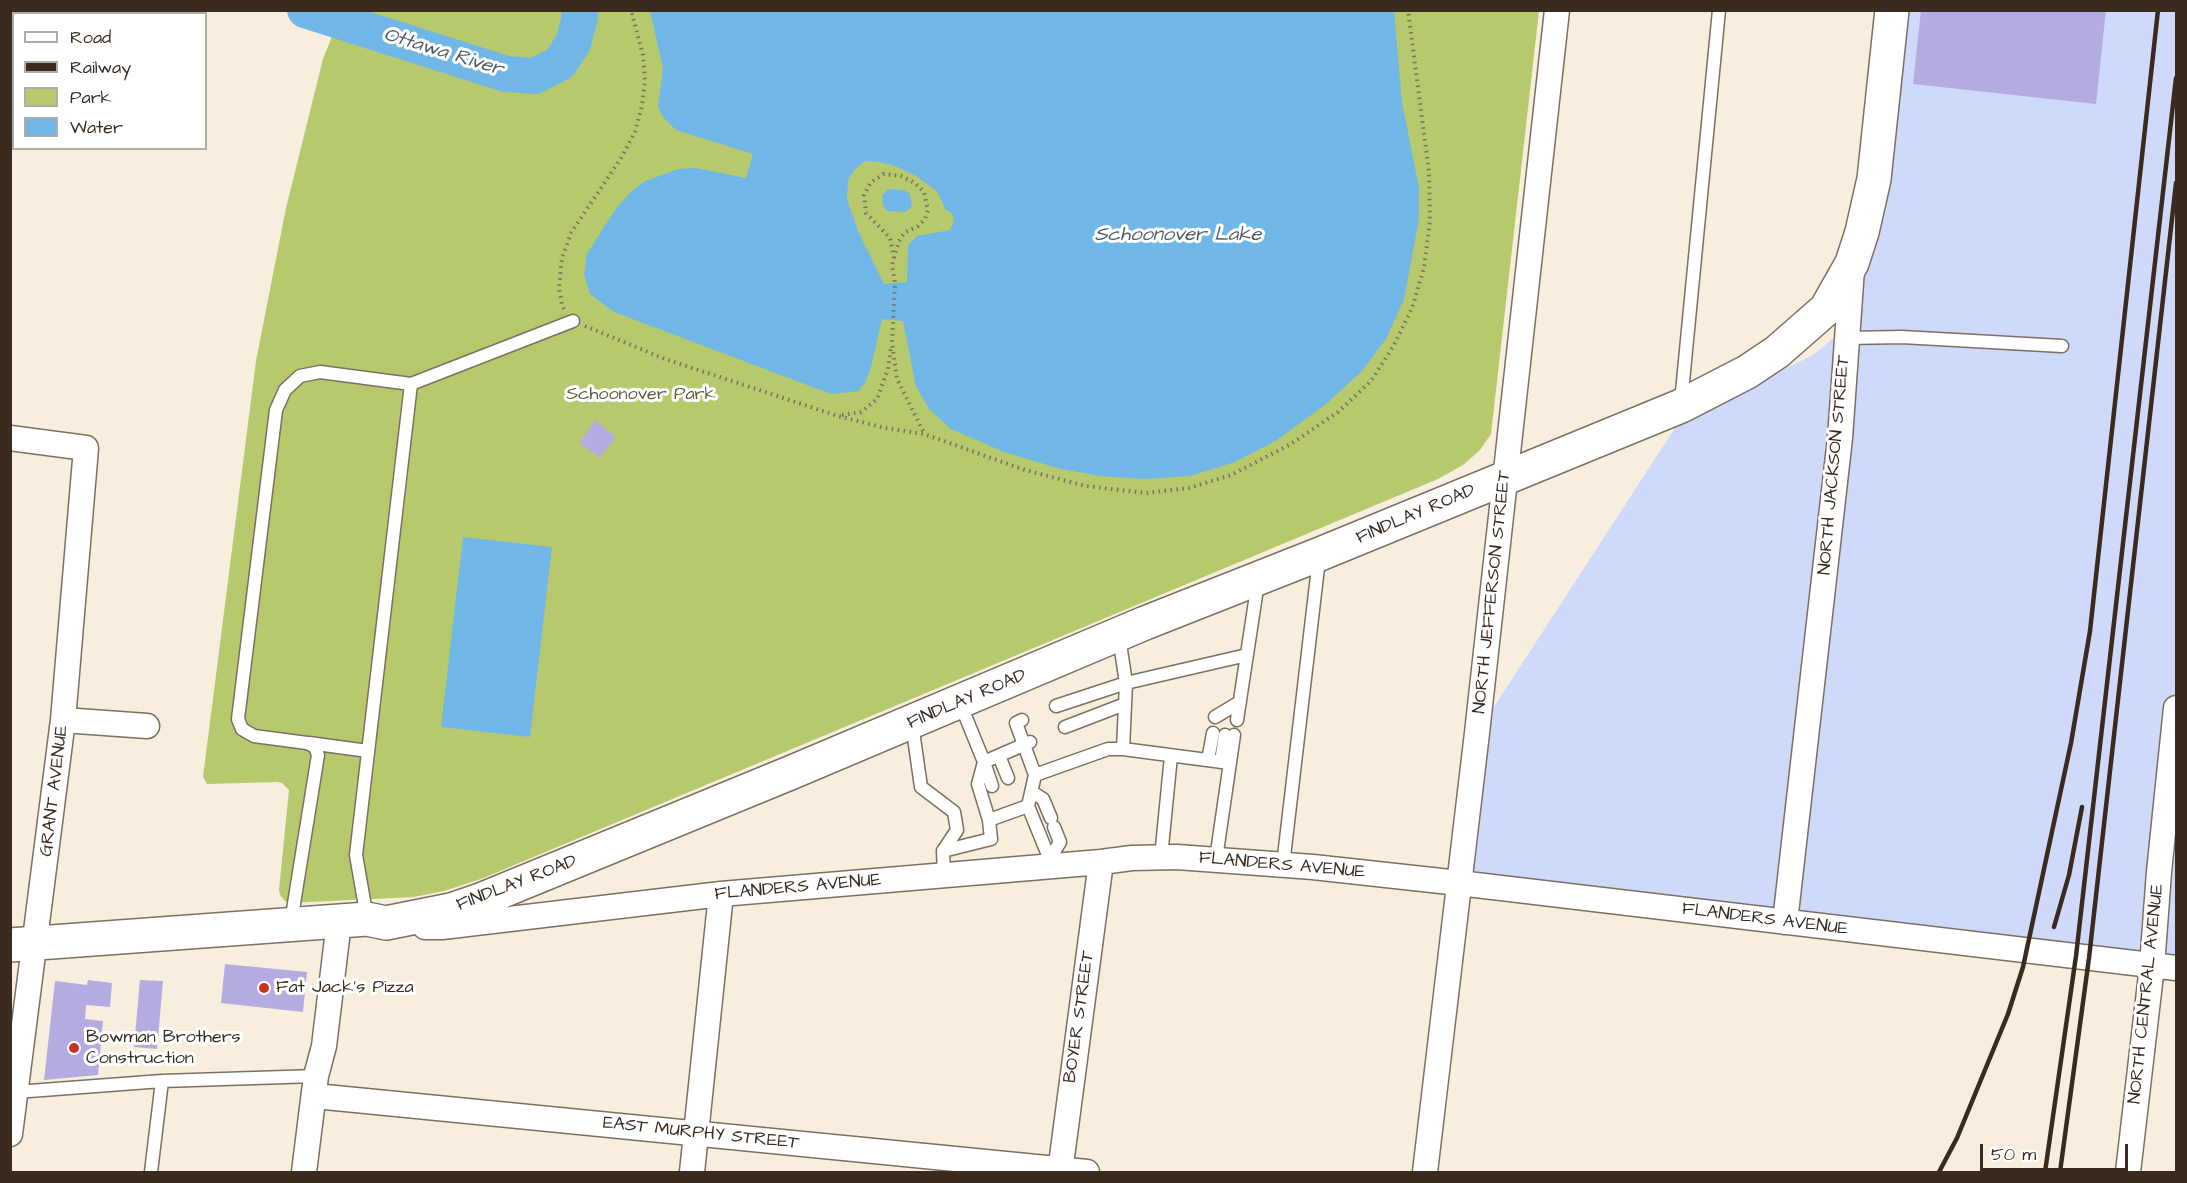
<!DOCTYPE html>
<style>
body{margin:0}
#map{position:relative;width:2187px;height:1183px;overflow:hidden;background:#f7eedd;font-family:"Architects Daughter",sans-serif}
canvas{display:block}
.frame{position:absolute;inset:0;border:12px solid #3b2a1e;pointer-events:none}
.legend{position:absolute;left:12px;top:12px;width:195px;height:138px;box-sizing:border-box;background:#fff;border:2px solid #b1aaa5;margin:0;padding:8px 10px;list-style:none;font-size:18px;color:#3b2a1e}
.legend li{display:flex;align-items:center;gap:12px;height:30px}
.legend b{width:30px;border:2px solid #b1aaa5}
.scale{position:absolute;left:1980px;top:1144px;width:148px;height:27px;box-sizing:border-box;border:3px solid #3b2a1e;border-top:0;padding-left:8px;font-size:18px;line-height:21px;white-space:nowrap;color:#3b2a1e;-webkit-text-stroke:4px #fff;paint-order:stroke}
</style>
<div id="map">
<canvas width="2187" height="1183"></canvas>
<div class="frame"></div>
<ul class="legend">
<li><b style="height:8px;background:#fff"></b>Road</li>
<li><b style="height:8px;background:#3b2a1e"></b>Railway</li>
<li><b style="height:16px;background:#b6c96d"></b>Park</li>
<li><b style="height:16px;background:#71b8e8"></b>Water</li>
</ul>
<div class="scale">50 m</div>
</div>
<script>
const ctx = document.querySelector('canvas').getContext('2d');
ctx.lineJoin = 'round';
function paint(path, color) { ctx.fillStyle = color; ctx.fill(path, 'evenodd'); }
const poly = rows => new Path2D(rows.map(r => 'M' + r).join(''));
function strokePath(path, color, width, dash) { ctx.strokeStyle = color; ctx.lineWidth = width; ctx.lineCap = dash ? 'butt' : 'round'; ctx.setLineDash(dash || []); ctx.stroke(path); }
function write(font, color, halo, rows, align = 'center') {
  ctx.font = font + ' "Architects Daughter",sans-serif'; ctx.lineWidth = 6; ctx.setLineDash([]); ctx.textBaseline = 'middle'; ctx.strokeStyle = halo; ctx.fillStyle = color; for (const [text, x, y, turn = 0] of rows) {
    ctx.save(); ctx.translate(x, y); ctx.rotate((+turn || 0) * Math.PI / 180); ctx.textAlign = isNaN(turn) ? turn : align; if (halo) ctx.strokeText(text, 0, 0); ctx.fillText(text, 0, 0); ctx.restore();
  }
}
paint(poly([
 [1892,11,2176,11,2176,968,1459,883,1477,733,1684,414,1722,399,1813,355,1840,333]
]), '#cfdafa');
paint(poly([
 [345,11,1539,11,1491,434,1480,450,1463,465,1438,479,481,879,444,891,414,897,290,903,285,901,280,895,279,890,289,790,282,783,277,782,207,784,203,777,256,361,286,208,323,59,335,29]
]), '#b6c96d');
paint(poly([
 [650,11,1394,11,1402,102,1419,188,1419,219,1404,299,1386,339,1362,371,1326,404,1277,440,1235,462,1190,476,1145,479,1100,476,1061,469,1004,452,951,429,930,410,916,387,903,321,882,319,871,367,866,381,859,391,831,394,614,312,590,294,584,274,587,254,615,210,631,192,643,182,678,169,696,168,746,178,753,154,676,130,662,116,658,106,663,68],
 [865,161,879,162,895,166,916,176,937,191,946,210,952,213,954,221,950,230,917,236,908,245,907,282,884,284,859,233,847,200,848,180,854,170],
 [888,189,904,190,910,194,912,206,906,212,887,211,883,205,882,196],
 [463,537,552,547,530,737,441,727]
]), '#71b8e8');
strokePath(poly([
 [305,10,506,74,535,76,560,63,573,43,580,17,579,10]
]), '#71b8e8', 36);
paint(poly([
 [1921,10,2106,10,2096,104,1913,84],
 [595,420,616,437,600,458,579,443],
 [225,964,307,972,303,1012,221,1003],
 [88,980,112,983,110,1007,86,1005,85,1019,103,1021,98,1075,44,1080,55,981,87,985],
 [140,980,163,981,157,1049,134,1047]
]), '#b4ace1');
const service = poly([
 [1847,338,1902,337,2062,346],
 [1681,402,1719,10],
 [1119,637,1126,683,1123,749],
 [960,703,984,762,1030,742],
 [1056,706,1126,683,1247,655],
 [1215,717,1240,702],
 [1022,720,1016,723,1035,775,1108,749,1123,749,1230,763],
 [1237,720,1258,582],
 [912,724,921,787,954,812,957,830,943,851],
 [1065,727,1125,704],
 [309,743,368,751],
 [999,756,1008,778],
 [1208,760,1213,733],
 [984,762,978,784,989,820,1028,806],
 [984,762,992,786],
 [1221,762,1225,735],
 [1035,775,1028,806,1052,865],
 [1032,792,1043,799,1051,818],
 [1161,857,1171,756],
 [1050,859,1060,842,1054,827],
 [1216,859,1234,735],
 [1283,865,1319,559],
 [944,874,943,851,991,839,989,820],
 [367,918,356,855,411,384],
 [291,922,318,755,315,747,307,743,254,736,242,729,238,719,276,410,285,390,300,376,320,372,411,384,573,321],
 [16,1092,162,1081,316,1076],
 [151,1172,162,1081]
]);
const minor = poly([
 [10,438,86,448,63,720,10,1134],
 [63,720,147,726],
 [1785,922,1840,438,1852,269],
 [425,927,442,927,721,894,1101,862,1132,858,1177,857,1313,867,1459,883,2176,968],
 [315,1096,1087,1172],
 [304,1172,316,1076,324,1046,339,922],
 [692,1172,721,894],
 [1060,1172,1101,862],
 [1425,1172,1477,733,1557,10],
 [2128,1172,2152,966,2159,872,2176,708]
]);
const secondary = poly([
 [10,945,367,919,386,923,451,910,483,899,790,773,1145,623,1320,554,1681,406,1747,372,1777,352,1826,309,1852,263,1862,232,1874,179,1892,10]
]);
strokePath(service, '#7d6f61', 15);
strokePath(minor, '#7d6f61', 27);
strokePath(secondary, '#7d6f61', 36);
strokePath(poly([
 [894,258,890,238,866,213,864,195,871,182,884,174,901,176,915,183,924,192,928,210,925,219,918,226,904,233,899,241,892,265,895,283,892,343,897,379,924,433],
 [564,309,562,305,559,288,562,258,571,233,621,158,635,132,642,106,645,80,643,55,631,10],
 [585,326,665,359,838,416,885,428,924,434,1025,470,1086,486,1146,493,1189,488,1231,475,1291,444,1338,412,1371,381,1394,345,1412,308,1424,268,1430,221,1429,172,1408,10],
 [842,415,861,412,877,399,888,369,891,347]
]), '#7d6f61', 4, [1.5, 4.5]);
strokePath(service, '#fff', 12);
strokePath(minor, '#fff', 24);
strokePath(secondary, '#fff', 33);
strokePath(poly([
 [2054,927,2069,875,2082,807],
 [1939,1172,1957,1138,2008,1014,2023,967,2071,743,2090,631,2158,10],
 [2045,1172,2076,956,2176,78],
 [2060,1172,2089,958,2176,183]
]), '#3b2a1e', 4.5);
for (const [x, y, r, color] of [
 [264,988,6,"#c8321e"],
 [74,1048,6,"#c8321e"]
]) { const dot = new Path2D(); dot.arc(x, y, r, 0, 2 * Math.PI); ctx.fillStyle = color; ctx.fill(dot); strokePath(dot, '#fff', 2); }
write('18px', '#605a36', '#fff', [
 ["Schoonover Park",641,395]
]);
write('18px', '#3b2a1e', '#fff', [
 ["NORTH JACKSON STREET",1835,465,-85],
 ["FINDLAY ROAD",1416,515,-23],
 ["NORTH JEFFERSON STREET",1493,592,-84],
 ["FINDLAY ROAD",967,700,-23],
 ["GRANT AVENUE",55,791,-83],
 ["FLANDERS AVENUE",1282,866,5],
 ["FINDLAY ROAD",517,884,-21],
 ["FLANDERS AVENUE",798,888,-5],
 ["FLANDERS AVENUE",1765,920,7],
 ["NORTH CENTRAL AVENUE",2147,994,-84],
 ["BOYER STREET",1080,1017,-82],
 ["EAST MURPHY STREET",701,1134,6]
]);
write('18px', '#3b2a1e', '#fff', [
 ["Fat Jack's Pizza",276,988],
 ["Bowman Brothers",86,1038],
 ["Construction",86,1059]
], 'left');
write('italic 20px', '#4e5c65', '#fff', [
 ["Ottawa River",443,53,17],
 ["Schoonover Lake",1178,236]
]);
</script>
